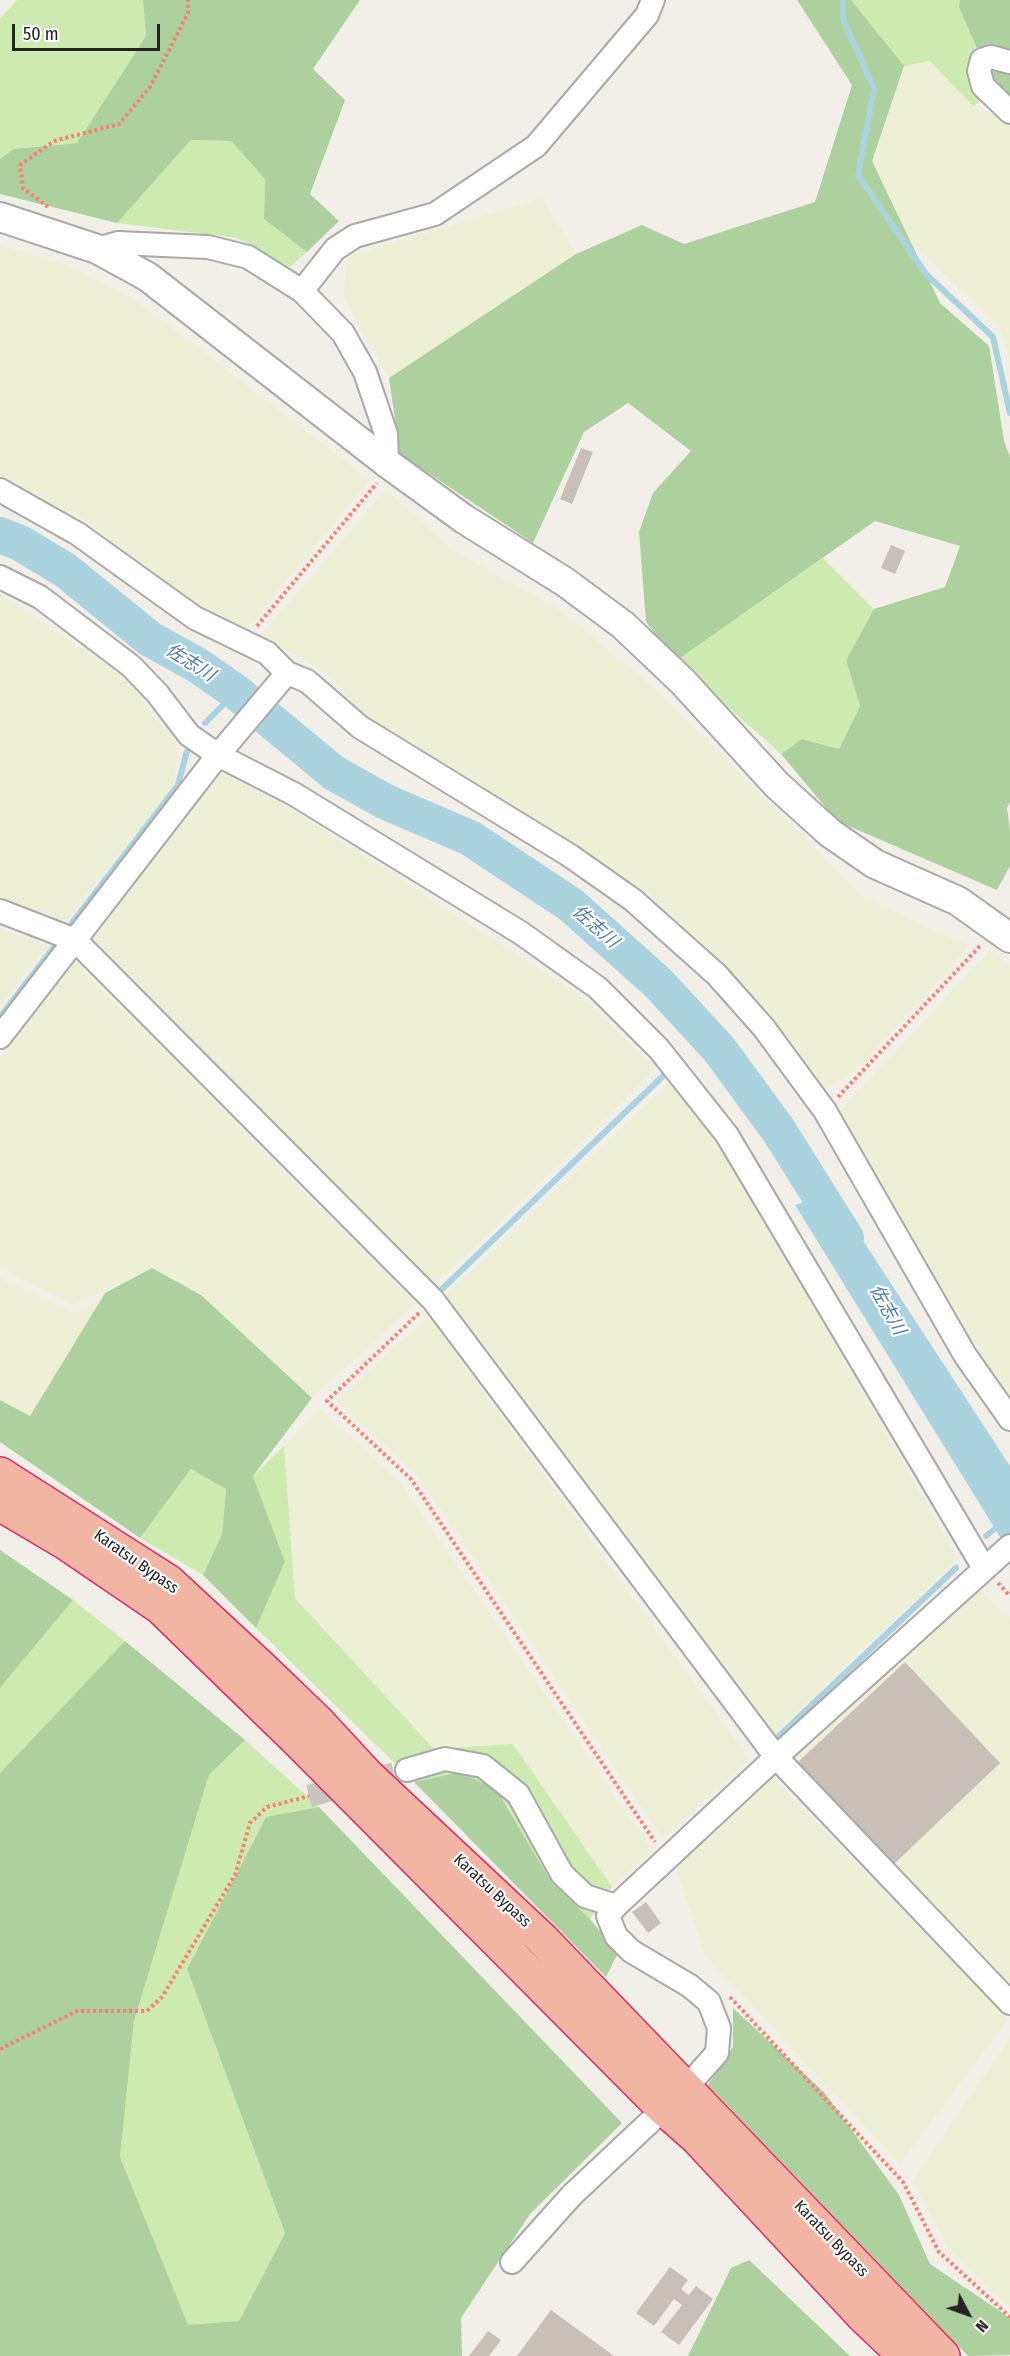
<!DOCTYPE html>
<meta charset="utf-8">
<style>
body{margin:0}
#map{position:relative;width:1010px;height:2356px;overflow:hidden;background:#f2efe9;font-family:"Fira Sans Condensed",sans-serif}
canvas{display:block}
.north{position:absolute;left:938px;top:2284px;width:60px;height:60px;-webkit-text-stroke:4px #fff;paint-order:stroke;rotate:131deg;font-size:16px;font-weight:700;line-height:24px;text-align:center;color:#222}
.north::after{content:'';display:block;margin:auto;width:21px;height:27px;background:#222;clip-path:polygon(50% 0,100% 100%,50% 72%,0 100%)}
.scale{position:absolute;left:12px;top:24px;width:148px;height:27px;box-sizing:border-box;border:3px solid #222;border-top:0;padding-left:8px;font-size:18px;line-height:21px;white-space:nowrap;color:#222;-webkit-text-stroke:4px #fff;paint-order:stroke}
</style>
<div id="map">
<canvas width="1010" height="2356"></canvas>
<div class="north">N</div>
<div class="scale">50 m</div>
</div>
<script>
const ctx = document.querySelector('canvas').getContext('2d');
ctx.lineJoin = 'round';
function paint(path, color) { ctx.fillStyle = color; ctx.fill(path, 'evenodd'); }
const poly = rows => new Path2D(rows.map(r => 'M' + r).join(''));
function strokePath(path, color, width, dash) { ctx.strokeStyle = color; ctx.lineWidth = width; ctx.lineCap = dash ? 'butt' : 'round'; ctx.setLineDash(dash || []); ctx.stroke(path); }
function write(font, color, halo, rows, align = 'center') {
  ctx.font = font + ' "Fira Sans Condensed","Noto Sans JP",sans-serif'; ctx.lineWidth = 4.5; ctx.setLineDash([]); ctx.textBaseline = 'middle'; ctx.strokeStyle = halo; ctx.fillStyle = color; for (const [text, x, y, turn = 0] of rows) {
    ctx.save(); ctx.translate(x, y); ctx.rotate((+turn || 0) * Math.PI / 180); ctx.textAlign = isNaN(turn) ? turn : align; if (halo) ctx.strokeText(text, 0, 0); ctx.fillText(text, 0, 0); ctx.restore();
  }
}
paint(poly([
 [930,61,973,106,1010,121,1010,361,1000,328,909,239,872,161,904,66],
 [542,198,576,254,389,378,344,299,346,257],
 [0,245,73,267,137,301,370,480,246,630,199,608,86,521,0,476],
 [386,490,453,550,560,610,651,685,864,898,970,946,855,1072,825,1089,763,1006,645,890,367,719,328,675,261,635],
 [0,594,124,676,178,746,174,786,62,925,0,900],
 [220,772,290,808,580,995,656,1069,435,1285,91,937],
 [0,928,47,946,0,1007],
 [991,949,1010,968,1010,1404,996,1388,837,1114],
 [74,960,416,1303,312,1398,201,1295,152,1268,74,1305,0,1267,0,1058],
 [669,1083,724,1148,958,1559,773,1735,443,1298],
 [0,1278,73,1313,101,1300,30,1416,0,1400],
 [429,1316,749,1758,663,1839,418,1476,336,1401],
 [319,1408,400,1482,653,1851,612,1887,513,1744,434,1750,295,1598,284,1446],
 [979,1590,1010,1617,1010,1989,792,1761],
 [773,1778,1008,2019,900,2164,705,1955,675,1867],
 [1010,2038,1010,2307,948,2249,912,2181]
]), '#eef0d5');
paint(poly([
 [17,0,143,0,146,36,77,143,13,149,0,159,0,18],
 [851,0,960,0,959,7,996,93,973,106,930,61,904,66],
 [191,140,231,141,265,179,264,219,307,252,290,267,237,238,117,223],
 [823,558,874,609,846,660,860,706,839,749,802,739,781,754,676,661],
 [284,1446,295,1598,434,1749,513,1744,612,1887,590,1919,552,1883,496,1789,460,1772,414,1782,256,1628,285,1562,253,1476],
 [191,1469,226,1489,222,1534,203,1575,140,1538],
 [73,1600,125,1641,0,1773,0,1688],
 [245,1740,319,1807,266,1817,187,1969,285,2233,239,2321,188,2326,120,2157,134,2021,209,1775]
]), '#cdebb0');
paint(poly([
 [143,0,360,0,313,69,345,100,310,194,339,221,307,252,264,219,265,179,231,141,191,140,117,223,0,194,0,159,13,149,77,143,146,36],
 [797,0,851,0,904,66,872,161,940,303,989,346,1004,441,1010,457,1010,802,1007,808,1010,831,1010,866,997,890,837,821,781,754,802,739,839,749,860,706,846,660,874,609,945,587,960,546,875,521,676,661,646,622,639,532,653,493,691,451,628,403,584,432,533,543,400,454,389,378,576,254,642,225,684,244,815,202,852,85],
 [960,0,1010,0,1010,95,996,93,959,7],
 [152,1268,201,1295,312,1398,253,1476,285,1562,256,1628,203,1575,222,1534,226,1489,191,1469,140,1538,0,1442,0,1400,30,1416,105,1293],
 [0,1550,73,1600,0,1688],
 [125,1641,245,1740,209,1775,134,2021,120,2157,188,2325,239,2321,285,2233,187,1969,266,1817,319,1807,622,2123,530,2214,461,2318,462,2356,0,2356,0,1773],
 [460,1772,496,1789,552,1883,590,1919,618,1953,606,1977,414,1782],
 [733,2008,824,2092,899,2195,930,2264,1010,2318,1010,2355,968,2356,708,2085,733,2047],
 [749,2260,850,2356,688,2356,731,2268]
]), '#add19e');
paint(poly([
 [832,1193,1010,1466,1010,1553,795,1205]
]), '#aad3df');
strokePath(poly([
 [843,0,843,19,874,89,858,175,926,274,993,337,1010,413],
 [205,723,236,692],
 [72,923,178,785,187,751],
 [0,1017,54,947],
 [440,1291,663,1076],
 [986,1536,1010,1516],
 [779,1736,956,1568]
]), '#aad3df', 6);
strokePath(poly([
 [0,535,20,543,65,570,150,639,197,665,236,692,334,773,386,802,470,838,571,905,658,983,719,1049,779,1131,846,1238]
]), '#aad3df', 36);
paint(poly([
 [581,448,593,452,572,504,560,499],
 [891,545,905,551,895,574,881,568],
 [905,1662,1000,1763,893,1865,797,1763],
 [646,1902,661,1923,648,1933,632,1912],
 [670,2267,688,2280,681,2289,689,2295,696,2286,713,2299,679,2345,661,2332,682,2305,674,2299,654,2326,636,2313],
 [551,2310,614,2356,517,2356],
 [488,2331,501,2340,489,2356,469,2356]
]), '#c7bfb8');
strokePath(poly([
 [309,1796,407,1770]
]), '#c8c6c1', 22, [22, 11]);
const minor = poly([
 [1010,62,991,57,982,60,979,71,983,86,1010,112],
 [97,249,118,243,208,247,248,257,302,291,343,333,365,372,386,434,387,463],
 [302,291,335,249,355,236,435,214,536,146,647,15,653,0],
 [0,490,78,534,195,618,267,653,287,673],
 [0,577,40,597,131,666,157,693,189,735,218,755,294,794,521,933,598,988,659,1049,727,1135,984,1568],
 [0,911,75,940,433,1300,776,1757,1010,2003],
 [0,1037,218,755,287,673,307,681,360,727,569,855,633,900,717,975,764,1028,825,1111,965,1355,1010,1419],
 [407,1770,445,1759,483,1766,518,1794,562,1874,585,1896,616,1906],
 [512,2262,572,2195,685,2089,717,2053,719,2028,709,2002,690,1986,631,1951,616,1936,608,1916,616,1906,776,1757,1010,1546]
]);
const tertiary = poly([
 [0,217,97,249,148,277,387,463,464,519,565,582,623,625,683,682,777,785,830,833,875,864,958,901,1010,938]
]);
const trunk = poly([
 [0,1474,169,1582,262,1668,318,1722,368,1776,542,1939,943,2356],
 [0,1504,66,1543,160,1607,297,1740,663,2108,697,2138,863,2316,905,2356]
]);
strokePath(minor, '#a9a9a9', 26);
strokePath(tertiary, '#a9a9a9', 32);
strokePath(trunk, '#dc2a67', 36);
strokePath(poly([
 [48,207,23,188,20,165,54,141,119,124,150,87,188,13,188,0],
 [257,626,377,483],
 [838,1097,981,945],
 [419,1313,327,1401,411,1479,655,1842],
 [998,1583,1010,1596],
 [730,1997,903,2182,939,2252,1010,2317],
 [0,2049,77,2011,147,2011,162,1997,235,1875,250,1823,267,1807,309,1796]
]), '#fa8072', 4, [3, 3]);
strokePath(minor, '#fff', 22);
strokePath(tertiary, '#fff', 28);
strokePath(trunk, '#f2b4a3', 33);
write('16px', '#222', '#fff', [
 ["Karatsu Bypass",136,1562,35],
 ["Karatsu Bypass",492,1891,43],
 ["Karatsu Bypass",831,2239,46]
]);
write('italic 18px', '#4a7aab', '#fff', [
 ["佐志川",190,663,32],
 ["佐志川",595,927,41],
 ["佐志川",887,1310,61]
]);
</script>
